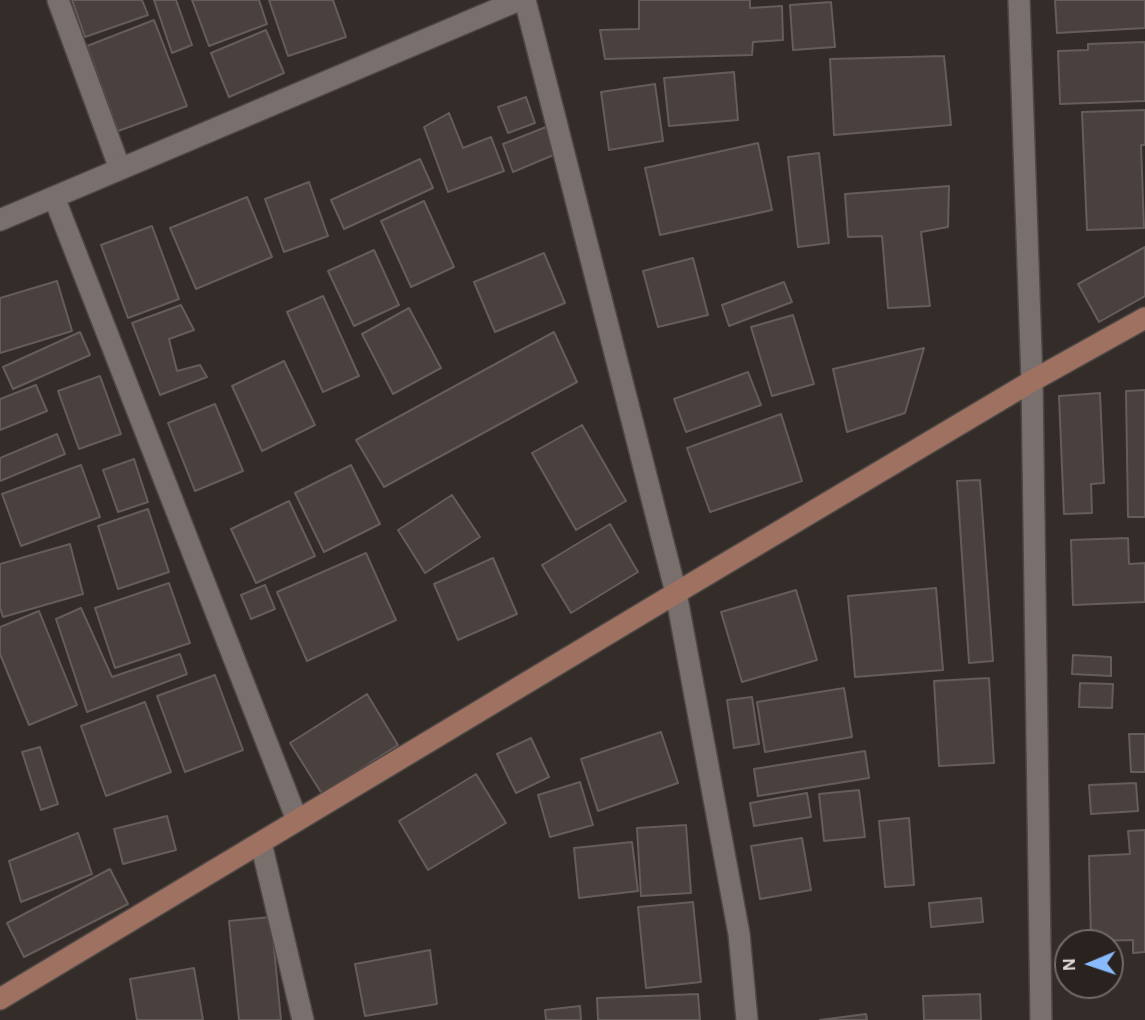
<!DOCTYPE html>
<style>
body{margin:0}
#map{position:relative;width:1145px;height:1020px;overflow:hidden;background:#332c29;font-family:"Alegreya Sans",sans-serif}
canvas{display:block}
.north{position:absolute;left:1054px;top:929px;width:70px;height:70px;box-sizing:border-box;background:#29221f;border:2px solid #716a68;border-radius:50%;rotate:268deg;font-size:19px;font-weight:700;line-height:28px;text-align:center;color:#dcd7d5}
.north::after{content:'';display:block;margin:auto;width:24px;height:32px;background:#88bafc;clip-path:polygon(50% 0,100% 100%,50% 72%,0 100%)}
</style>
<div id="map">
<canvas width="1145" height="1020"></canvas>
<div class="north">N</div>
</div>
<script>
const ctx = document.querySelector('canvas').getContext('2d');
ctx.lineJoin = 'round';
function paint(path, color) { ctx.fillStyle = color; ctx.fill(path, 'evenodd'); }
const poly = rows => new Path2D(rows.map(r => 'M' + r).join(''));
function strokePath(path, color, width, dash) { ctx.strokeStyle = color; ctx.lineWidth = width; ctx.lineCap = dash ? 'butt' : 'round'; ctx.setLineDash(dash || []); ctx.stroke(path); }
const building = poly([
 [72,0,142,0,148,15,85,37,72,0],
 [154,0,176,0,192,45,172,53,154,0],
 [192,0,259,0,267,24,209,46,192,0],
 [269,0,333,0,346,37,288,56,269,0],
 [639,0,750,0,750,8,782,6,783,40,753,42,752,55,605,59,600,30,639,29,639,0],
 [1055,0,1145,0,1145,28,1057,33,1055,0],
 [831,2,835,47,793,50,790,5,831,2],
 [154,20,187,106,118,131,87,46,154,20],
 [266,30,284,73,229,97,211,53,266,30],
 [1145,42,1145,101,1060,104,1058,51,1088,50,1088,44,1145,42],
 [944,56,951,125,834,135,830,59,944,56],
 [734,72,738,120,669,126,664,78,734,72],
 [655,84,663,141,609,150,601,92,655,84],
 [526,97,535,123,508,133,498,107,526,97],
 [1145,110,1145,145,1141,145,1144,228,1087,230,1082,112,1145,110],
 [449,113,463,148,491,137,504,171,448,192,424,127,449,113],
 [546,127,556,154,513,172,503,144,546,127],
 [758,143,772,210,660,235,645,168,758,143],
 [819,153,829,243,798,247,788,157,819,153],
 [420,159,433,188,344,229,331,200,420,159],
 [309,182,328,236,284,252,265,199,309,182],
 [949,186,948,227,921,232,930,306,888,308,882,236,848,237,845,194,949,186],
 [247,197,272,257,196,289,170,228,247,197],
 [424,201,454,267,411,287,381,221,424,201],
 [152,226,179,299,128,318,101,245,152,226],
 [1145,247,1145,296,1099,322,1078,284,1145,247],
 [374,250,399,305,354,326,328,271,374,250],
 [544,253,565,303,495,332,474,282,544,253],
 [693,258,708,315,658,327,643,271,693,258],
 [57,281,72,331,0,353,0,298,57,281],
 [784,282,792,302,729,326,722,305,784,282],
 [323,296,359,376,323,392,287,312,323,296],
 [181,305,194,330,169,339,177,371,200,365,207,377,160,395,132,323,181,305],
 [409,308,441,368,393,394,362,334,409,308],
 [793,315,814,384,772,396,751,327,793,315],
 [80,332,90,355,13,389,3,367,80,332],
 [554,332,577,382,384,487,356,440,554,332],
 [924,348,905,413,847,432,833,369,924,348],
 [284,361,315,425,262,451,232,386,284,361],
 [748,372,761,405,686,432,674,399,748,372],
 [100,376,121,434,79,449,58,391,100,376],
 [36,385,47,411,0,430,0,399,36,385],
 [1145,390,1145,517,1128,517,1126,391,1145,390],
 [1100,393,1104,483,1091,484,1092,513,1064,514,1059,396,1100,393],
 [215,404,243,471,195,491,168,423,215,404],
 [781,414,802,481,710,512,687,448,781,414],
 [582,425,626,501,576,530,532,453,582,425],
 [57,434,65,454,0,481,0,458,57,434],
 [134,459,148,502,118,512,103,470,134,459],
 [81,465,100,517,21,546,2,494,81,465],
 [351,465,380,524,324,552,295,493,351,465],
 [980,480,993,661,969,663,957,481,980,480],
 [452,495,480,537,425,573,398,530,452,495],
 [289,501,315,556,256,583,231,529,289,501],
 [148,509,169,572,118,589,98,526,148,509],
 [610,524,638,572,571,613,542,565,610,524],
 [1128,538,1129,564,1145,563,1145,602,1073,605,1071,540,1128,538],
 [70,544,83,594,3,617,0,608,0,564,70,544],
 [366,553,396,620,307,661,277,592,366,553],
 [493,558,517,614,458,640,434,584,493,558],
 [169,583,190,643,115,668,95,608,169,583],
 [265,585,275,609,251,619,241,595,265,585],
 [936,588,943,670,855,677,848,596,936,588],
 [796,590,817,660,742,682,721,612,796,590],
 [81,608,112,677,180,654,187,674,87,712,56,619,81,608],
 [39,611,77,705,29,725,0,654,0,627,39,611],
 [1073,655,1111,657,1111,676,1072,674,1073,655],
 [215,675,243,750,185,772,157,696,215,675],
 [989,678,994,763,939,766,934,681,989,678],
 [1080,683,1113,684,1112,708,1079,707,1080,683],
 [844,688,852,737,765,752,757,702,844,688],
 [367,694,398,745,322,794,290,743,367,694],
 [752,697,759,744,734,748,727,700,752,697],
 [145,702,171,772,106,796,81,726,145,702],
 [661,732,678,783,598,811,581,759,661,732],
 [1129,734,1145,734,1145,772,1131,772,1129,734],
 [531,738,549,777,516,793,497,754,531,738],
 [40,747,58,804,41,810,22,752,40,747],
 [865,751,869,778,758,796,754,769,865,751],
 [476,774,506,823,428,870,399,821,476,774],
 [580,782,593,825,550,837,538,795,580,782],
 [1136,783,1138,811,1091,814,1089,785,1136,783],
 [859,790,865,837,824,841,819,794,859,790],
 [807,793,811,817,754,826,750,803,807,793],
 [167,816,176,850,123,864,114,829,167,816],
 [909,818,914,885,885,887,879,821,909,818],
 [686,825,691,893,641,896,637,828,686,825],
 [1145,830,1145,952,1133,953,1133,940,1091,941,1089,856,1130,854,1128,831,1145,830],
 [78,833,92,874,21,902,9,861,78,833],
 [802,838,811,890,760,899,751,846,802,838],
 [632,842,638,891,579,898,574,848,632,842],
 [110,869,128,904,24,957,7,923,110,869],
 [981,898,983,922,931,927,929,903,981,898],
 [693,902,701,982,646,988,638,907,693,902],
 [271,917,281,1020,239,1020,229,921,271,917],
 [430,950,437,1004,365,1016,355,964,430,950],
 [194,968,203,1020,137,1020,130,979,194,968],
 [698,994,700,1020,598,1020,597,998,698,994],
 [980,994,981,1020,924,1020,923,996,980,994],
 [580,1006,581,1020,546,1020,545,1010,580,1006],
 [866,1014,867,1020,820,1020,866,1014]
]);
paint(building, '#4a413f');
strokePath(building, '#655d5a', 2);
const lane = poly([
 [58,0,120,169]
]);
const street = poly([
 [525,0,676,593,739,934,747,1020],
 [1019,0,1032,381,1041,1020],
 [54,197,297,820],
 [0,220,519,0],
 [261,843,303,1020]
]);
const secondary = poly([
 [0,999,676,593,1032,381,1145,318]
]);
strokePath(lane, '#4d4745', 24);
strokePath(street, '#4d4745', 24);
strokePath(secondary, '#4d4745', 24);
strokePath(lane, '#79706d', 21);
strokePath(street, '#79706d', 21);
strokePath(secondary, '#9e7161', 21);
</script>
